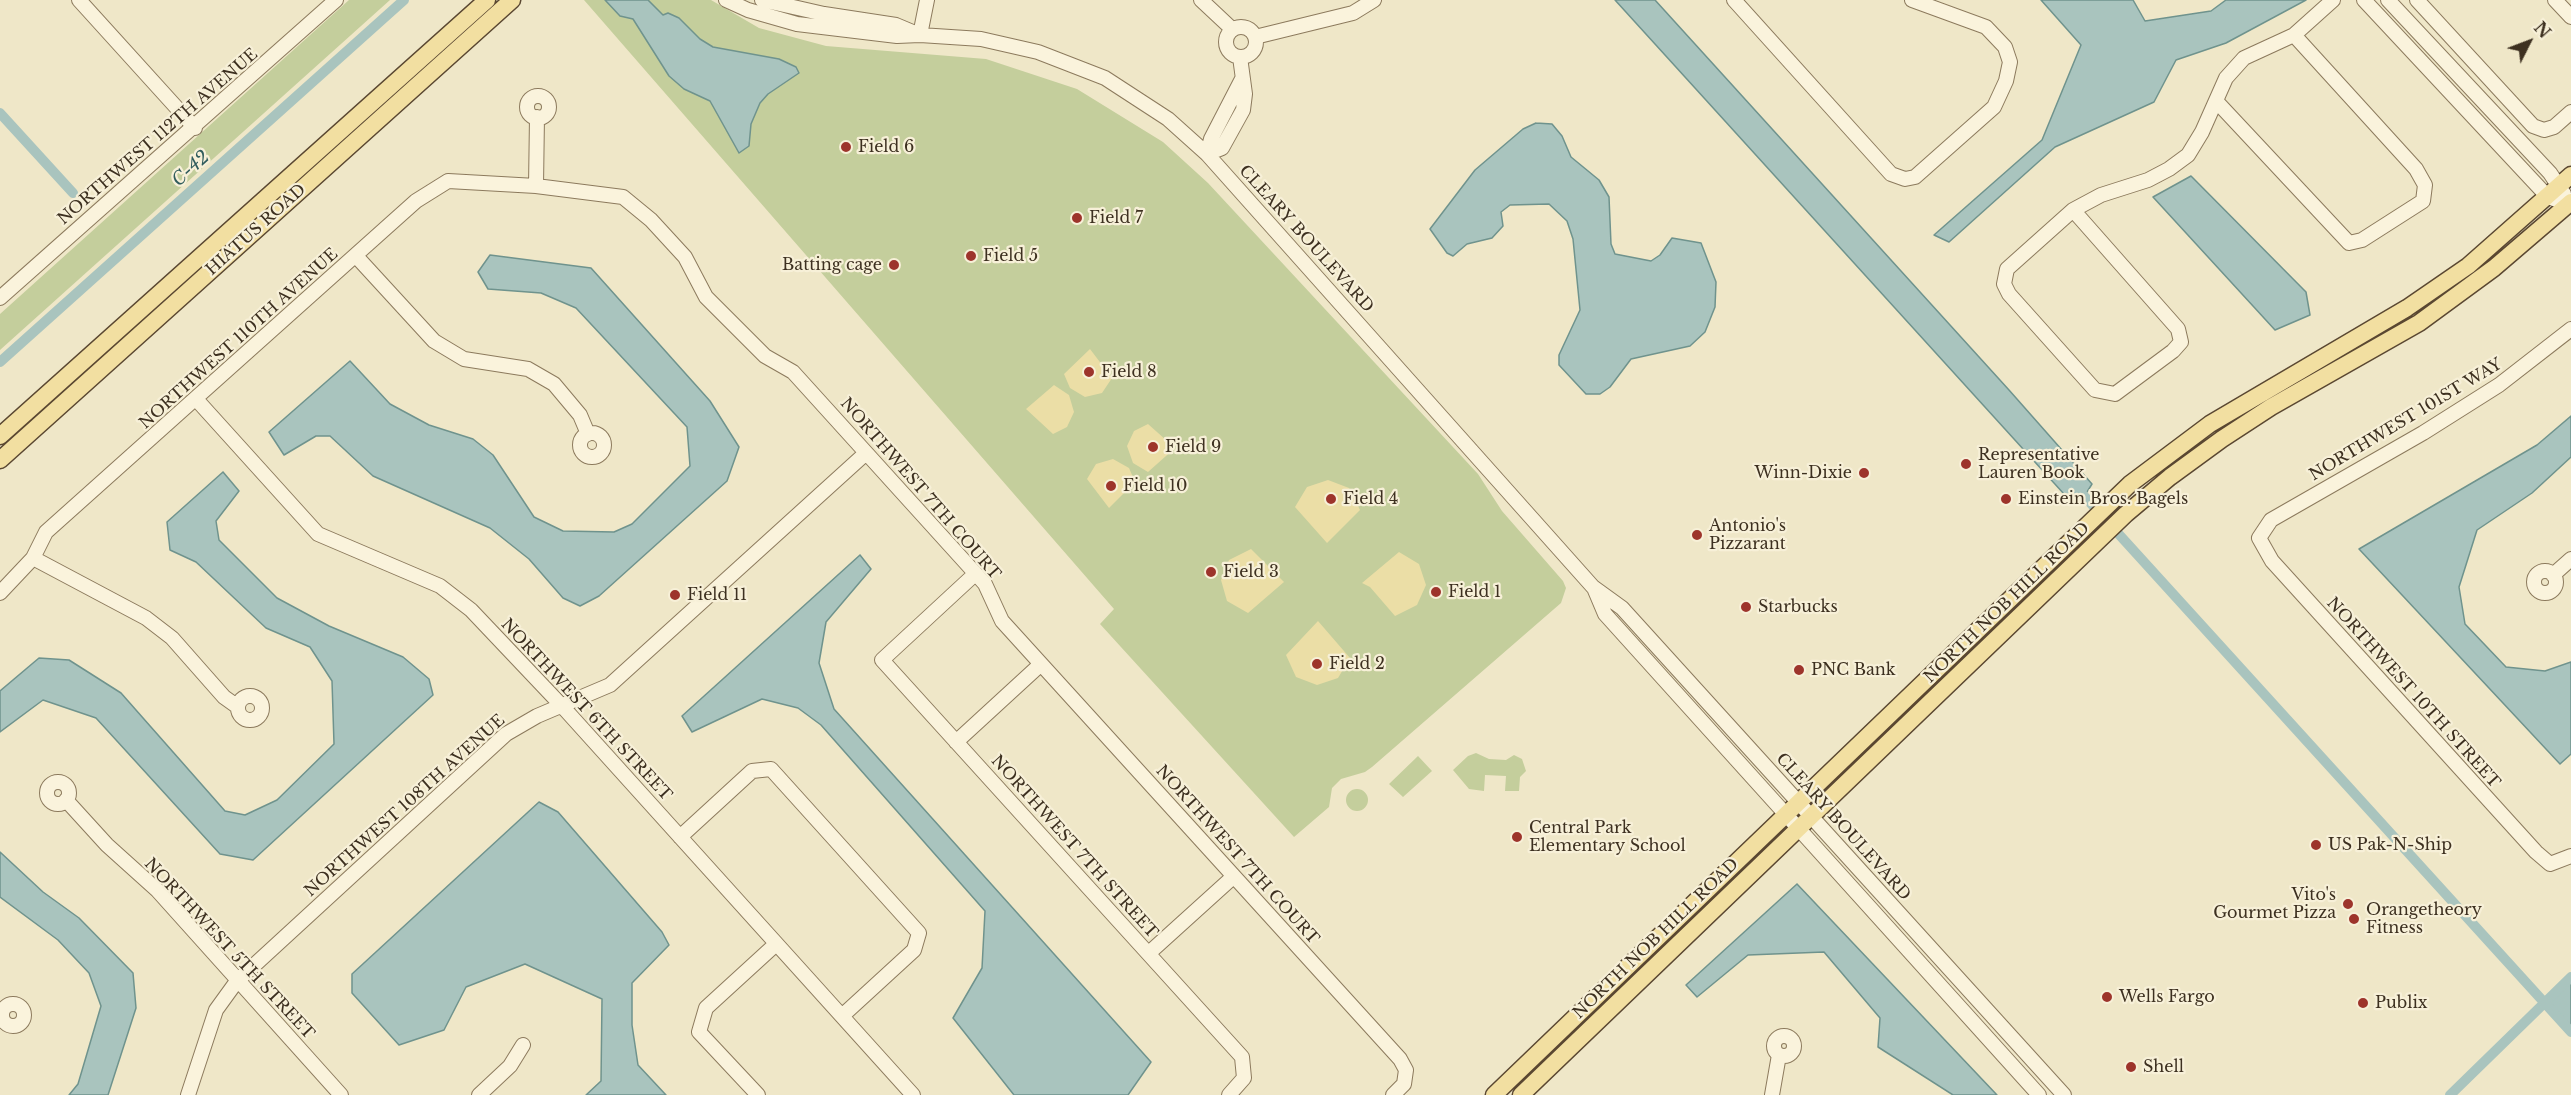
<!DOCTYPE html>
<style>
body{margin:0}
#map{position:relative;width:2571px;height:1095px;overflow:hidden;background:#efe7c8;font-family:"Libre Baskerville",serif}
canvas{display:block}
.north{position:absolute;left:2499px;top:12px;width:60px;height:60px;-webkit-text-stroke:4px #f7f0d8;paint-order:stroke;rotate:48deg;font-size:16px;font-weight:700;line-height:24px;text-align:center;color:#3d3020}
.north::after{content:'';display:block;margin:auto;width:21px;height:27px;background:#3d3020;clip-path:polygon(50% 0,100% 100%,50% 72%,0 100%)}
</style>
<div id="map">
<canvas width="2571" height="1095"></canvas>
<div class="north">N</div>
</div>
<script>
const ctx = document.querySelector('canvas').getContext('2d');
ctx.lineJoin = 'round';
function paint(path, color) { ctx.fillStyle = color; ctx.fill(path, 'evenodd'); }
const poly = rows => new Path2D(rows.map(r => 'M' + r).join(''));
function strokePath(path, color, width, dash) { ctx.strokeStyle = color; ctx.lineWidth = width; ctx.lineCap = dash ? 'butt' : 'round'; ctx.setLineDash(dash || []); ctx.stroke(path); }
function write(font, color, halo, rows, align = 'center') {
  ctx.font = font + ' "Libre Baskerville",serif'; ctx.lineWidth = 4.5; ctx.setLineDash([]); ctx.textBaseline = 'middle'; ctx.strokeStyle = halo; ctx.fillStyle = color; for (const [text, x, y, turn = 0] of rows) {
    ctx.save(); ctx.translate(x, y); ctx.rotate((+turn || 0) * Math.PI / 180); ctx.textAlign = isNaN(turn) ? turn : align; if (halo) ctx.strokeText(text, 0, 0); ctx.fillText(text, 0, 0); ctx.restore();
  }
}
paint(poly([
 [349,0,390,0,0,350,0,314],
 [584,0,711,0,759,28,826,46,986,59,1077,89,1163,142,1208,183,1478,474,1502,511,1563,581,1566,588,1561,603,1372,767,1365,772,1341,779,1332,788,1329,807,1294,837,1100,624,1114,609],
 [1476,753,1489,759,1506,760,1514,755,1522,759,1526,771,1520,777,1519,791,1505,791,1506,776,1485,775,1484,791,1469,789,1453,770,1468,756],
 [1418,756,1432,771,1403,797,1389,784],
 '1346 800a11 11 0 1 1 22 0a11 11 0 1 1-22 0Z'
]), '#c4ce9c');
paint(poly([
 [1090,349,1112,378,1102,393,1085,397,1070,388,1064,374],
 [1054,385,1069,395,1074,412,1067,427,1053,434,1026,409],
 [1148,424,1175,448,1148,472,1133,463,1127,446,1134,431],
 [1113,459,1129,468,1135,482,1109,508,1087,479,1096,464],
 [1328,480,1349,488,1360,510,1327,543,1295,507,1307,487],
 [1251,549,1284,582,1248,613,1227,601,1221,580,1229,560],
 [1399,552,1419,564,1426,585,1417,605,1395,616,1370,587,1362,583],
 [1318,621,1350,658,1338,678,1317,685,1296,677,1286,655]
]), '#ebdea6');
const water = poly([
 [605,0,648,0,663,15,668,13,679,18,700,39,713,47,779,59,796,67,799,73,768,94,760,103,751,124,749,146,739,153,710,101,684,89,669,76,633,19,620,16,605,0],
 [1615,0,1655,0,2009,390,2092,484,2087,492,2074,502,2064,494,1615,0],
 [2041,0,2133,0,2145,21,2211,11,2226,0,2306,0,2226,43,2176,60,2154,102,2055,147,1949,242,1934,235,2042,140,2081,45,2041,0],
 [1536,123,1552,124,1562,136,1571,157,1599,180,1609,197,1611,244,1615,254,1651,261,1660,255,1672,238,1701,243,1716,282,1715,307,1705,332,1690,346,1631,359,1610,387,1600,394,1586,394,1559,365,1559,355,1580,310,1573,239,1567,221,1549,204,1510,205,1501,212,1503,226,1492,238,1467,244,1453,256,1447,253,1430,229,1475,170,1523,129,1536,123],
 [2191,176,2306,292,2310,315,2275,330,2153,197,2191,176],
 [490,255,591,268,710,401,739,447,727,481,599,596,580,606,563,598,529,559,490,528,373,476,330,436,316,436,284,455,269,432,350,361,390,404,429,425,473,439,493,455,534,517,563,531,614,532,632,524,690,466,687,427,576,308,541,293,488,289,478,272,490,255],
 [2571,416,2571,457,2532,493,2477,530,2459,587,2465,624,2506,667,2545,671,2571,662,2571,754,2560,764,2359,549,2537,445,2571,416],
 [223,472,239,491,216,521,219,540,277,598,329,626,403,657,429,679,433,695,253,860,220,854,96,718,43,700,0,732,0,691,39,658,69,660,121,693,225,811,245,815,277,800,334,744,332,681,310,647,266,628,196,562,170,550,167,522,223,472],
 [860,555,871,569,826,622,819,663,834,709,1151,1062,1128,1095,1014,1095,953,1018,982,968,985,911,821,725,798,708,762,699,692,732,682,716,860,555],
 [539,802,558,812,662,932,669,945,632,983,632,1025,638,1065,666,1095,586,1095,601,1081,602,999,525,964,466,987,444,1030,399,1045,352,993,352,974,539,802],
 [0,852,43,892,79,918,133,973,136,1008,108,1095,69,1095,78,1084,101,1006,89,973,58,940,0,897,0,852],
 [1797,884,1997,1095,1953,1095,1878,1047,1880,1018,1824,952,1748,955,1697,997,1686,985,1797,884],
 [2571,977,2571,1032,2545,1003,2571,977]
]);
paint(water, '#a9c4be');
strokePath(water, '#6f938d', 1.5);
strokePath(poly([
 [0,113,73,193],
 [0,362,404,0],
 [2075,486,2571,1032],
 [2450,1095,2571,977]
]), '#a9c4be', 10);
const minor = poly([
 [79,0,195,128],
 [726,0,748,10,797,24,897,36,920,35,981,39,1038,52,1105,78,1168,119,1207,154,1593,587,1622,608,2064,1095],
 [762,0,824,14,896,25,915,33],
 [1201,0,1232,29],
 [1734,0,1891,174,1905,179,1915,177,1994,107,2006,81,2010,62,2005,47,1986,27,1912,0],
 [2364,0,2548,197,2569,204],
 [2388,0,2550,173,2564,194],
 [2417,0,2533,126,2544,130,2554,127,2571,112],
 [2555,0,2571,17],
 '1226 42a15 15 0 1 1 30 0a15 15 0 1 1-30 0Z',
 [920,35,927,0],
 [1255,37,1353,13,1374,0],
 '527 107a11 11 0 1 1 22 0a11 11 0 1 1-22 0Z',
 [2217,102,2349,243,2362,240,2423,201,2425,185,2416,169,2294,35],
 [1207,154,1222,148,1243,110,1245,94,1240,57],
 [1207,154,1211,139,1242,79],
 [536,186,537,117],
 [2073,210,2178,329,2181,342,2173,351,2115,394,2095,390,2009,294,2004,284,2007,269,2073,210,2101,195,2148,180,2169,169,2188,155,2202,132,2226,78,2244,58,2294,35,2333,0],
 [356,256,434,341,464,359,528,369,554,384,580,415,588,434],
 [0,298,336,0],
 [2571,329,2499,385,2423,433,2271,520,2259,538,2272,561,2536,852,2550,864,2571,856],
 [196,399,318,534,440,586,471,610,562,706,913,1095],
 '580 445a12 12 0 1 1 24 0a12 12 0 1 1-24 0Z',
 [33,558,146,618,172,638,224,697,238,707],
 '2534 582a11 11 0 1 1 22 0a11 11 0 1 1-22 0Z',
 [975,574,882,660,1242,1057,1244,1078,1229,1095],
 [2553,575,2571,559],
 [1594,588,1605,614,2039,1095],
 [0,593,33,558,46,532,416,201,448,181,536,186,623,197,651,220,685,257,706,297,765,356,793,372,985,584,1002,621,1400,1059,1406,1070,1404,1084,1393,1095],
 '238 708a12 12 0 1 1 24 0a12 12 0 1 1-24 0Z',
 [956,742,1041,664],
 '47 793a11 11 0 1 1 22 0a11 11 0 1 1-22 0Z',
 [66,800,107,845,157,890,341,1095],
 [680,837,752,771,771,769,919,933,914,950,842,1016],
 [1149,953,1233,877],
 '2 1015a11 11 0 1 1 22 0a11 11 0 1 1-22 0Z',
 '1774 1046a10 10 0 1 1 20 0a10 10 0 1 1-20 0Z',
 [188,1095,216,1010,237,981,506,734,537,716,610,685,866,453],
 [479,1095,510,1066,523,1045],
 [758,1095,699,1032,706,1008,776,944],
 [1772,1095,1779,1055]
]);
const major = poly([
 [0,436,487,0],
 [0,460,512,0],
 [1494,1095,2130,484,2210,424,2407,308,2468,266,2571,175],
 [1521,1095,2126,514,2170,477,2222,439,2271,407,2419,323,2494,268,2571,202]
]);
strokePath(minor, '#8c7a5d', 16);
strokePath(major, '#5a4731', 19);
strokePath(minor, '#faf3dc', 14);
strokePath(major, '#f2dfa1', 16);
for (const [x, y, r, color] of [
 [846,147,6,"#9d342b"],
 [1077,218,6,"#9d342b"],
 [971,256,6,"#9d342b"],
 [894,265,6,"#9d342b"],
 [1089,372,6,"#9d342b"],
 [1153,447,6,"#9d342b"],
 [1966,464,6,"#9d342b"],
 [1864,473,6,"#9d342b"],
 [1111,486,6,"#9d342b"],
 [1331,499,6,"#9d342b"],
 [2006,499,6,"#9d342b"],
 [1697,535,6,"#9d342b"],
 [1211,572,6,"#9d342b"],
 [1436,592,6,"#9d342b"],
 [675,595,6,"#9d342b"],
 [1746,607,6,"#9d342b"],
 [1317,664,6,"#9d342b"],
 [1799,670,6,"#9d342b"],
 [1517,837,6,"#9d342b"],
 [2316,845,6,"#9d342b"],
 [2348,904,6,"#9d342b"],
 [2354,919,6,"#9d342b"],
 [2107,997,6,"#9d342b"],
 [2363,1003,6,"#9d342b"],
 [2131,1067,6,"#9d342b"]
]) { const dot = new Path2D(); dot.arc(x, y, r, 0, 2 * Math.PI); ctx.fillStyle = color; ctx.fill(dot); strokePath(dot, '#f7f0d8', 2); }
write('16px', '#3d3020', '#f7f0d8', [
 ["NORTHWEST 112TH AVENUE",158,137,-41],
 ["HIATUS ROAD",256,230,-42],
 ["CLEARY BOULEVARD",1306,239,48],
 ["NORTHWEST 110TH AVENUE",239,339,-42],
 ["NORTHWEST 101ST WAY",2406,420,-31],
 ["NORTHWEST 7TH COURT",920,489,49],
 ["NORTH NOB HILL ROAD",2007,603,-44],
 ["NORTHWEST 10TH STREET",2413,693,48],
 ["NORTHWEST 6TH STREET",586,710,47],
 ["NORTHWEST 108TH AVENUE",405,806,-42],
 ["CLEARY BOULEVARD",1843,827,48],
 ["NORTHWEST 7TH STREET",1074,847,48],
 ["NORTHWEST 7TH COURT",1237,855,48],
 ["NORTH NOB HILL ROAD",1656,939,-44],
 ["NORTHWEST 5TH STREET",229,949,47]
]);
write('16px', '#3d3020', '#f7f0d8', [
 ["Field 6",858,147],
 ["Field 7",1089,218],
 ["Field 5",983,256],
 ["Batting cage",882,265,"right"],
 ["Field 8",1101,372],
 ["Field 9",1165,447],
 ["Representative",1978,455],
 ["Lauren Book",1978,473],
 ["Winn-Dixie",1852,473,"right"],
 ["Field 10",1123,486],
 ["Field 4",1343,499],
 ["Einstein Bros. Bagels",2018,499],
 ["Antonio's",1709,526],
 ["Pizzarant",1709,544],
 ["Field 3",1223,572],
 ["Field 1",1448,592],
 ["Field 11",687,595],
 ["Starbucks",1758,607],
 ["Field 2",1329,664],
 ["PNC Bank",1811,670],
 ["Central Park",1529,828],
 ["Elementary School",1529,846],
 ["US Pak-N-Ship",2328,845],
 ["Vito's",2336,895,"right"],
 ["Gourmet Pizza",2336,913,"right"],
 ["Orangetheory",2366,910],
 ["Fitness",2366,928],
 ["Wells Fargo",2119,997],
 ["Publix",2375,1003],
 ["Shell",2143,1067]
], 'left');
write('italic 18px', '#305c5c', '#f7f0d8', [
 ["C-42",191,169,-42]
]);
</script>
